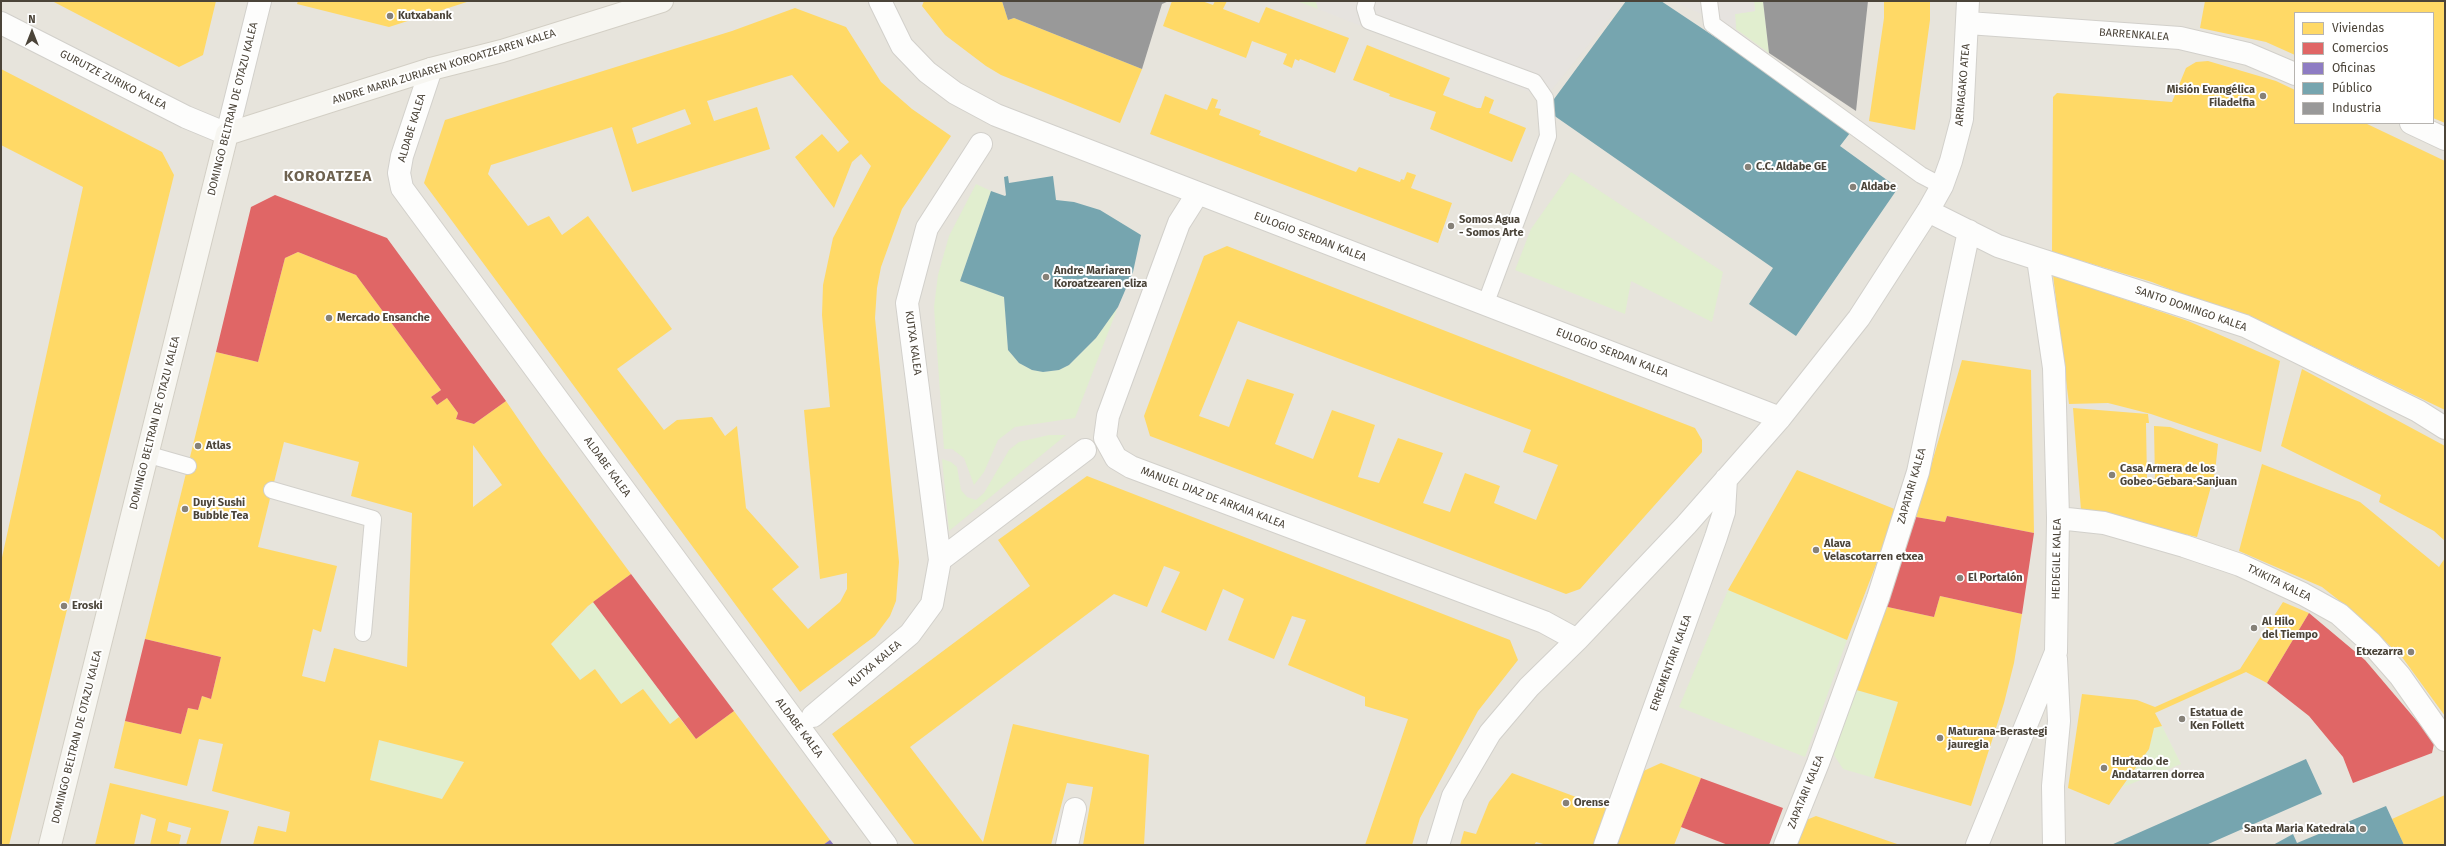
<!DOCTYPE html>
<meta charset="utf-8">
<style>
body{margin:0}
#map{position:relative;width:2446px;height:846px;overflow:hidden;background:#f4f2ee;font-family:"Fira Sans",sans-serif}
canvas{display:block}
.frame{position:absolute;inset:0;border:2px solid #4b4439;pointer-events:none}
.legend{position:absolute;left:2294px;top:12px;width:140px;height:112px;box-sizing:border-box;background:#fff;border:1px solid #b7b4b0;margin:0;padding:5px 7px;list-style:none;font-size:12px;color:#4b4439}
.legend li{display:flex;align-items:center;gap:8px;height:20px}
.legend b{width:20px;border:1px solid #b7b4b0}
.north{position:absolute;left:12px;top:12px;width:40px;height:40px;-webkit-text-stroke:3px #fff;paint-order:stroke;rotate:0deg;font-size:11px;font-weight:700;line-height:16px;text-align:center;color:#4b4439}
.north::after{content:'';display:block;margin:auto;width:14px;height:18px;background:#4b4439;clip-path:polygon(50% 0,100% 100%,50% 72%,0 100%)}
</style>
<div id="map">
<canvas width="2446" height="846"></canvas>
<div class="frame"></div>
<ul class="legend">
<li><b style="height:11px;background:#ffd966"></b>Viviendas</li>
<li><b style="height:11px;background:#e06666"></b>Comercios</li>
<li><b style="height:11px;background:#8e7cc3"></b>Oficinas</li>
<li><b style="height:11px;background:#76a5af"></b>Público</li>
<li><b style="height:11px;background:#999"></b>Industria</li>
</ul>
<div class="north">N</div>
</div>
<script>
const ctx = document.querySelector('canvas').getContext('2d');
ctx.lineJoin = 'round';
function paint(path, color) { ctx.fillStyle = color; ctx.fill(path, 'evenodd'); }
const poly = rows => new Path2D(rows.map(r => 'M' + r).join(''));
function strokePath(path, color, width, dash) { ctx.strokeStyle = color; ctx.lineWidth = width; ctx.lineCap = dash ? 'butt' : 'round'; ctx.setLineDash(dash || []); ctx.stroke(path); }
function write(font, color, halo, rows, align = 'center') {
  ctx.font = font + ' "Fira Sans",sans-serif'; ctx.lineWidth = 4; ctx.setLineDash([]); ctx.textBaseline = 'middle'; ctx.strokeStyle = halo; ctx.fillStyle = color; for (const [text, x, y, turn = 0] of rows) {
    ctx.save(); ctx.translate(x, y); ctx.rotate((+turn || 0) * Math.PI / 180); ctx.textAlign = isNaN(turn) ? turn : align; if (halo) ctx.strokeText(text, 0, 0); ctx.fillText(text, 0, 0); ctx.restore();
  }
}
paint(poly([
 [1,1,2445,1,2445,845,1,845],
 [2295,13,2433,13,2433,123,2295,123]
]), '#e7e4dc');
paint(poly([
 [1297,1,1316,1,1318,9],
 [1754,1,1763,1,1769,53,1736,29,1735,14,1755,11],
 [1571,172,1723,272,1712,322,1631,281,1625,314,1515,270,1531,229],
 [976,184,991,191,960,281,1004,297,1008,350,1019,363,1032,370,1043,372,1059,370,1069,365,1096,338,1118,307,1075,418,1015,427,998,440,984,472,974,485,964,458,952,449,944,449,934,307,938,275,949,236],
 [1049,435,1066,435,949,531,942,459,951,462,957,467,961,490,967,497,976,500,984,493,1009,450,1019,442],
 [1728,590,1847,640,1805,757,1679,707],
 [593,602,679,717,670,724,643,689,621,704,595,669,580,680,551,644],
 [1853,689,1898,702,1874,778,1843,769,1832,752],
 [2162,726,2181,764,2123,787,2149,749,2154,728],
 [379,740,464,762,442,799,370,780]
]), '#e1eecf');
paint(poly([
 [1316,1,1624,1,1545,98,1318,9],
 [1672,1,1754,1,1755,11,1735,14,1736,29]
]), '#e6e3df');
paint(poly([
 [52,1,216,1,203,55,179,67],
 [298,1,470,1,389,27,297,4],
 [924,1,1002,1,1008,20,1014,18,1142,69,1120,123,1001,75,986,66,945,35,922,6],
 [1172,1,1202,1,1213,5,1215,1,1227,1,1223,9,1259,23,1266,7,1349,38,1335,73,1300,59,1299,61,1295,59,1292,68,1283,64,1287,54,1252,41,1246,58,1163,26],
 [1884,1,1930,1,1930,20,1915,130,1869,121,1884,18],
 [2205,1,2445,2,2445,123,2433,118,2433,13,2295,13,2295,55,2266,42,2200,28],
 [795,8,846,27,881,82,912,109,951,136,902,209,881,267,877,288,875,318,899,562,896,601,890,616,875,636,800,692,424,183,445,120,732,31],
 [792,75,849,142,838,152,822,134,795,157,834,208,852,162,861,154,871,166,833,238,823,285,822,315,830,407,804,410,820,579,847,573,847,589,840,602,808,629,772,589,799,567,746,508,737,426,725,436,712,417,677,420,664,430,617,369,672,329,588,216,562,235,549,216,528,226,488,174,491,165,612,127,632,192,770,149,757,107,714,121,707,101],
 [685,109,691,124,637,144,632,128],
 [1367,45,1450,78,1443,95,1477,108,1481,108,1485,96,1494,100,1489,113,1526,128,1512,162,1430,129,1436,112,1389,96,1390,94,1353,80],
 [2208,61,2276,81,2295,90,2295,123,2365,123,2445,161,2445,410,2310,345,2152,282,2052,252,2053,97,2057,93,2172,102,2186,68,2196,62],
 [1,69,162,152,174,175,9,845,1,845,1,562,83,187,1,145],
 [1165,94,1207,110,1212,98,1218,100,1215,108,1221,109,1219,115,1261,131,1259,135,1356,172,1359,167,1400,182,1401,179,1404,180,1407,172,1416,175,1411,188,1452,203,1438,243,1150,134],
 [1227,246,1695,428,1702,440,1702,452,1580,589,1566,594,1150,436,1144,416,1204,256],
 [1238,321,1531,430,1523,452,1558,465,1536,520,1494,503,1500,486,1465,473,1450,512,1423,503,1443,453,1398,438,1379,483,1358,477,1375,425,1332,410,1313,459,1275,444,1294,394,1247,379,1229,427,1199,416],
 [298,252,356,275,441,390,431,397,437,405,447,398,458,413,456,419,474,424,506,401,543,455,631,574,588,606,551,644,580,680,595,669,621,704,643,689,670,724,679,717,696,739,734,711,830,840,823,845,253,845,258,826,286,832,290,812,212,791,223,744,199,739,187,786,114,768,125,721,181,734,188,708,198,710,202,696,211,699,221,657,145,639,216,352,258,362,285,258],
 [284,442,359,462,351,496,412,513,407,667,334,648,325,682,302,676,313,629,321,632,337,566,258,547],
 [473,445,502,485,473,507],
 [379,740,464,762,442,799,370,780],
 [2053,275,2188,321,2280,361,2261,452,2151,414,2108,403,2069,404],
 [1962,360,2031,370,2034,533,1947,516,1945,522,1916,517],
 [2302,369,2445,446,2445,541,2434,531,2379,502,2381,495,2281,446],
 [2073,408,2148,414,2149,423,2146,423,2147,480,2155,481,2154,426,2170,427,2218,444,2215,472,2197,537,2081,510],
 [2262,464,2360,502,2439,567,2445,558,2445,716,2402,657,2350,609,2322,587,2239,551],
 [1797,470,1897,510,1847,640,1728,590],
 [1087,476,1510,640,1518,660,1478,711,1420,818,1412,845,1365,845,1408,719,1365,706,1365,697,1288,665,1306,620,1292,616,1274,659,1228,640,1244,599,1223,589,1206,631,1161,612,1180,572,1164,566,1147,607,1114,594,910,747,983,842,1013,724,1149,755,1144,845,1083,845,1093,787,1067,783,1051,845,915,845,832,734,1030,586,998,540],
 [1940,596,2022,614,2014,663,2004,703,1971,806,1874,778,1898,702,1853,689,1883,606,1934,617],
 [2283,602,2309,613,2267,683,2246,672,2155,713,2162,726,2154,728,2149,749,2109,805,2068,788,2082,694,2137,700,2155,707,2240,669],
 [1661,763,1701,778,1674,845,1612,845,1639,773],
 [1512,773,1608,809,1593,845,1547,845,1536,842,1534,845,1460,845,1464,831,1476,834,1489,802],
 [110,783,229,811,220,845,186,845,191,828,169,822,167,831,181,835,179,845,150,845,156,819,141,814,134,845,95,845],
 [2445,795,2445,845,2404,845,2392,819],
 [1816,816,1900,845,1790,845,1799,823]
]), '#ffd966');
paint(poly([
 [275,195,387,238,506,401,474,424,456,419,458,413,447,398,437,405,431,397,441,390,356,275,298,252,285,258,258,362,216,352,251,207],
 [1947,516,2034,533,2022,614,1940,596,1934,617,1883,606,1916,517,1945,522],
 [631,574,734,711,696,739,593,602],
 [2309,613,2365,660,2422,727,2434,744,2432,753,2353,783,2343,757,2309,716,2267,683],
 [145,639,221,657,211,699,202,696,198,710,188,708,181,734,125,721],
 [1701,778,1783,808,1769,845,1728,845,1681,827]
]), '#e06666');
paint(poly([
 [830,840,834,845,823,845]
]), '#8e7cc3');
paint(poly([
 [1626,1,1661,1,1853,129,1840,146,1898,188,1796,336,1749,304,1773,268,1546,110],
 [1008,176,1009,183,1053,176,1056,200,1074,202,1100,210,1141,235,1133,272,1118,307,1096,338,1069,365,1059,370,1043,372,1032,370,1019,363,1008,350,1004,297,960,281,991,191,1005,196,1006,195,1004,177],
 [2306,759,2322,794,2206,845,2111,845],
 [2386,806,2404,845,2273,845,2293,834,2297,843]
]), '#76a5af');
paint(poly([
 [1002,1,1169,1,1162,4,1142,69,1014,18,1008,20],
 [1763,1,1868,1,1856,111,1769,53]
]), '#999');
const lane = poly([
 [1367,1,1365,8,1369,21,1534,82,1545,98,1548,136,1485,305],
 [1709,1,1712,24,1921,175,1942,186],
 [146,454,188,466],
 [272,490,373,519,363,633]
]);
const street = poly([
 [880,1,902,46,927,72,955,93,996,115,1780,418],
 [1,23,186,117,227,134,260,1],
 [1968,23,2180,38,2248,54,2295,74],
 [431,69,402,156,399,173,402,188,886,845],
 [2411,123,2445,139],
 [1198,193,1179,223,1108,416,1105,438,1116,458,1131,467,1544,622,1577,640],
 [1928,211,1998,246,2245,326,2418,411,2445,428],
 [2058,518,2104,523,2184,546,2240,565,2303,594,2339,614,2371,643,2400,676,2445,740],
 [940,560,1085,450],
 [813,716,910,634,932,604,940,560,907,303,927,228,981,144],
 [1067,845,1075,809],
 [1438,845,1453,796,1490,733,1529,687,1577,640,1686,525,1780,418,1859,318,1928,211,1942,186,1951,161,1962,119,1968,1],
 [1605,845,1716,537,1724,512,1726,479],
 [1785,845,1818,763,1878,598,1918,472,1969,231],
 [1977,845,2056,652,2058,518,2054,368,2038,259],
 [2054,845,2053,786,2059,721,2056,659]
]);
const secondary = poly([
 [50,845,227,134,431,69,502,51,662,1]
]);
strokePath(lane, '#d2d0cb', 18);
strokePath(street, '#d2d0cb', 24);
strokePath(secondary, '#d3cfc5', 24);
strokePath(lane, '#fdfdfc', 16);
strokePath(street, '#fdfdfc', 22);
strokePath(secondary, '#f7f6f1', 22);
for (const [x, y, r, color] of [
 [390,16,4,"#868178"],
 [2263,96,4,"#868178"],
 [1748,167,4,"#868178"],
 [1853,187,4,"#868178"],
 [1451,226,4,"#868178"],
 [1046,277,4,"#868178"],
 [329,318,4,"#868178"],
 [198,446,4,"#868178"],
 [2112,475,4,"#868178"],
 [185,509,4,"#868178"],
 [1816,550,4,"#868178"],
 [1960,578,4,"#868178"],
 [64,606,4,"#868178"],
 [2254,628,4,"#868178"],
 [2411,652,4,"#868178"],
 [2182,719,4,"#868178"],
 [1940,738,4,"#868178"],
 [2104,768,4,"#868178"],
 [1566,803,4,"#868178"],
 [2363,829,4,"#868178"]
]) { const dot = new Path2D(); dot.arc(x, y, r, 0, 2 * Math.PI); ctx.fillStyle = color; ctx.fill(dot); strokePath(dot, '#fff', 1.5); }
write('bold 11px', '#4b4439', '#fff', [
 ["Kutxabank",398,16],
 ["Misión Evangélica",2255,90,"right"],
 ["Filadelfia",2255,103,"right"],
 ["C.C. Aldabe GE",1756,167],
 ["Aldabe",1861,187],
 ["Somos Agua",1459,220],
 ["- Somos Arte",1459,233],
 ["Andre Mariaren",1054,271],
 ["Koroatzearen eliza",1054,284],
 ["Mercado Ensanche",337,318],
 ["Atlas",206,446],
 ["Casa Armera de los",2120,469],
 ["Gobeo-Gebara-Sanjuan",2120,482],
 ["Duyi Sushi",193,503],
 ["Bubble Tea",193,516],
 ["Alava",1824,544],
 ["Velascotarren etxea",1824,557],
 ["El Portalón",1968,578],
 ["Eroski",72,606],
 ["Al Hilo",2262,622],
 ["del Tiempo",2262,635],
 ["Etxezarra",2403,652,"right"],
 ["Estatua de",2190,713],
 ["Ken Follett",2190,726],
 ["Maturana-Berastegi",1948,732],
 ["jauregia",1948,745],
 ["Hurtado de",2112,762],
 ["Andatarren dorrea",2112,775],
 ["Orense",1574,803],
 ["Santa Maria Katedrala",2355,829,"right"]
], 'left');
write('11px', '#4b4439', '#fff', [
 ["BARRENKALEA",2134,35,4],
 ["ANDRE MARIA ZURIAREN KOROATZEAREN KALEA",444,67,-17],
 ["GURUTZE ZURIKO KALEA",113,80,27],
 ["ARRIAGAKO ATEA",1963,85,-85],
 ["DOMINGO BELTRAN DE OTAZU KALEA",233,109,-76],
 ["ALDABE KALEA",412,128,-73],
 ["EULOGIO SERDAN KALEA",1310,237,21],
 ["SANTO DOMINGO KALEA",2191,309,19],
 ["KUTXA KALEA",913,343,82],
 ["EULOGIO SERDAN KALEA",1612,353,21],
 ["DOMINGO BELTRAN DE OTAZU KALEA",155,423,-76],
 ["ALDABE KALEA",607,467,54],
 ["ZAPATARI KALEA",1912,486,-74],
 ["MANUEL DIAZ DE ARKAIA KALEA",1213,498,21],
 ["HEDEGILE KALEA",2057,559,-89],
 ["TXIKITA KALEA",2279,583,26],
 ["ERREMENTARI KALEA",1671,663,-70],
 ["KUTXA KALEA",875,664,-40],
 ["ALDABE KALEA",799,728,53],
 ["DOMINGO BELTRAN DE OTAZU KALEA",77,737,-76],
 ["ZAPATARI KALEA",1806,792,-68]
]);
ctx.letterSpacing = '1px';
write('bold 15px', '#6e6250', '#fff', [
 ["KOROATZEA",328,177]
]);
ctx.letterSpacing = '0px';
</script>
